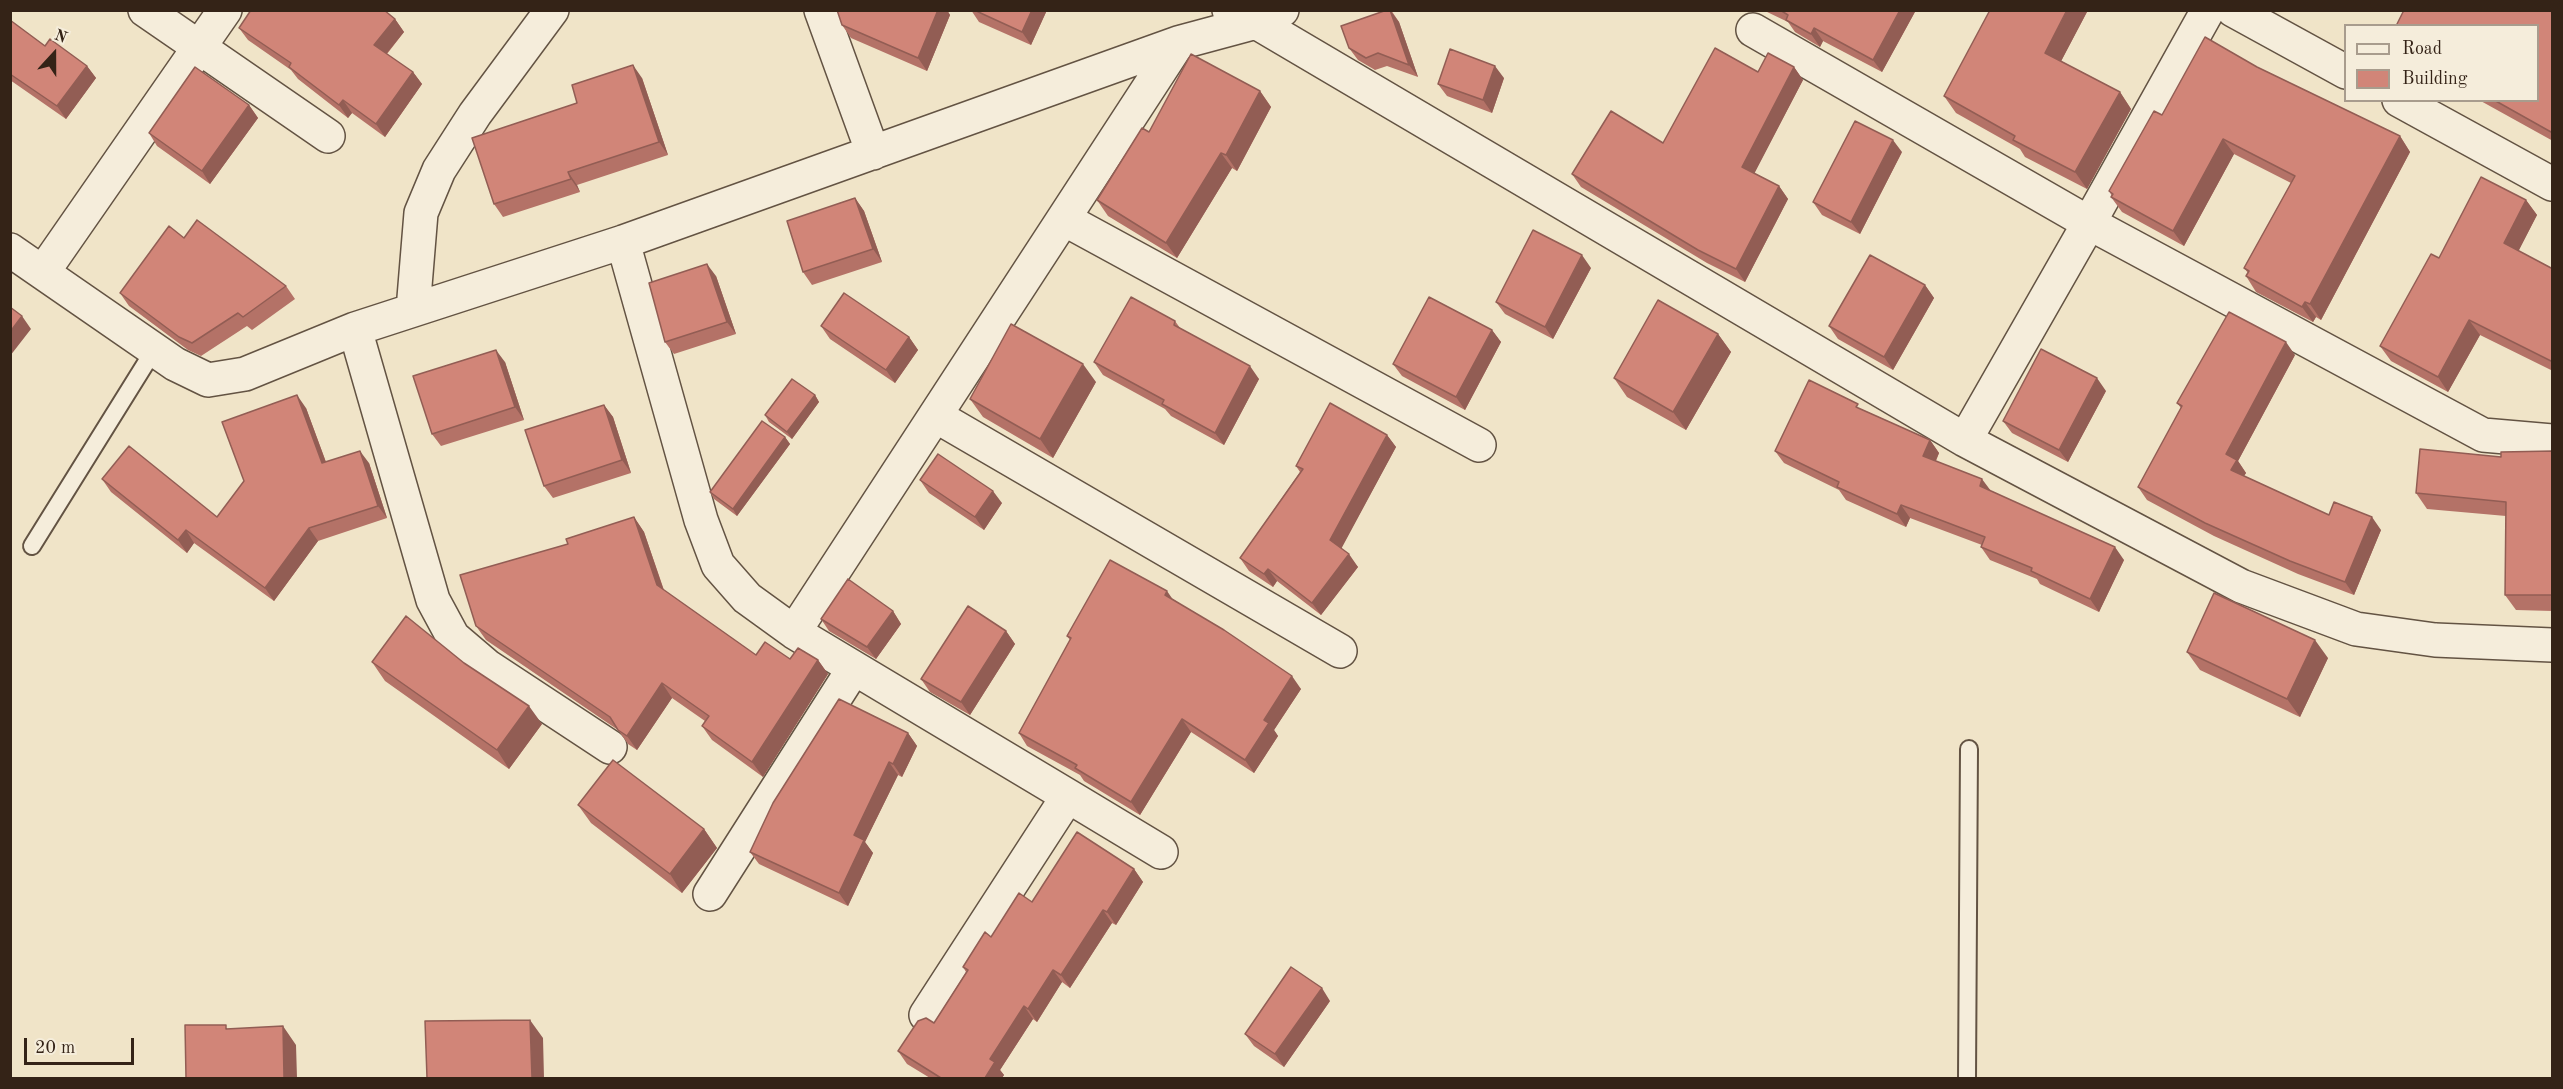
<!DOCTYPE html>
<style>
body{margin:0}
#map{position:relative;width:2563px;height:1089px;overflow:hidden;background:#f0e4c8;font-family:"Old Standard TT",serif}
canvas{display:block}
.frame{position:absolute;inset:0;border:12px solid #342317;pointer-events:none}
.legend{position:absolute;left:2344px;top:24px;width:195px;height:78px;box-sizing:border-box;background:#f5eddb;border:2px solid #a89c8d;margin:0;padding:8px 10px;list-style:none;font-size:18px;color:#342317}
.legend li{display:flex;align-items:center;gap:12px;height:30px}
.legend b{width:30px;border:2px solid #a89c8d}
.north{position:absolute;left:24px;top:24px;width:60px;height:60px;-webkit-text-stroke:4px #f5eddb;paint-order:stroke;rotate:21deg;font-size:16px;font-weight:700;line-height:24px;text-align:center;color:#342317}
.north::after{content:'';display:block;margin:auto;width:21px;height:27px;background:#342317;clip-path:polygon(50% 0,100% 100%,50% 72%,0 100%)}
.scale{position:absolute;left:24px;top:1038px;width:110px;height:27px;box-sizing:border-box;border:3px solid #342317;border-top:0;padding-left:8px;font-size:18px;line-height:21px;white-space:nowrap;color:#342317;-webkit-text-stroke:4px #f5eddb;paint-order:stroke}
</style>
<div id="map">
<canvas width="2563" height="1089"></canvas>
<div class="frame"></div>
<ul class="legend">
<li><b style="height:8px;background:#f5eddb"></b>Road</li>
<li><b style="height:16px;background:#d18578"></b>Building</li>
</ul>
<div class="north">N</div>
<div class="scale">20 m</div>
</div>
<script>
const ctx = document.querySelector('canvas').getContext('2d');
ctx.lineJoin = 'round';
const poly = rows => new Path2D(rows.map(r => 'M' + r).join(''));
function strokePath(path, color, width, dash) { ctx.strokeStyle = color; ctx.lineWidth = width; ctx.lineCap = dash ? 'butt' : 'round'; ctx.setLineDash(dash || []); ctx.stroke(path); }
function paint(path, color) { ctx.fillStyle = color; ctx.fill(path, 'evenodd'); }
const service = poly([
 [32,546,154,350],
 [1967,1078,1969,749]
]);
const minor = poly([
 [145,10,328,136],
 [821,10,873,153],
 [1229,10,1256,22,1965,440,2241,586,2356,629,2435,640,2552,645],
 [2208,10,2089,223,2483,435,2552,441],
 [2233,10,2346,72],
 [1753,30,2089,223,1965,440],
 [2399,100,2552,184],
 [1064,219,1479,445],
 [623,242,701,520,718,565,747,598,794,632,1068,796,926,1015],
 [10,250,175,364,208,380,245,374,355,329,623,242,1178,43,1256,22,1282,10],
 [43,272,225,10],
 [413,310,421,213,439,170,475,114,552,10],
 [355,329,433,600,453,637,487,666,610,747],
 [936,416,1340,651],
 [794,632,1178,43],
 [1068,796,1161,852],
 [710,894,854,668]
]);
strokePath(service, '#635343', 20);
strokePath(minor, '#635343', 36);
strokePath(service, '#f5eddb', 16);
strokePath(minor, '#f5eddb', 33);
paint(poly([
 [837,10,947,10,950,15,927,71,851,38,842,25],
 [971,10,1047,10,1031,45,979,22],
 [1391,10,1399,22,1418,77,1387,66,1375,70,1358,60,1349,48],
 [1916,10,1882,72,1823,41,1820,47,1795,32,1788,22,1765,11],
 [2088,10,2061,61,2120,92,2131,109,2087,189,2025,157,2020,149,1956,113,1944,96],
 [2553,10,2553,141,2479,100,2538,100],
 [385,12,395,19,404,32,387,54,413,72,422,84,385,137,352,113,348,118,298,79,291,70,248,40,239,28],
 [10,20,45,46,87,66,96,78,66,119,10,80],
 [1794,67,1803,80,1754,173,1779,186,1788,199,1745,282,1707,263,1581,187,1572,174,1663,143,1758,72],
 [2257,67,2400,136,2410,152,2321,320,2316,317,2313,322,2256,292,2246,276,2248,273,2244,268,2291,183,2234,154,2184,246,2122,212,2111,197,2112,196,2109,191,2162,115],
 [642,78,668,155,577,185,580,192,503,217,494,204,577,103],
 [1504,78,1492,113,1447,96,1438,84],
 [1260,91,1271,107,1237,171,1232,168,1177,258,1108,216,1097,200,1149,132],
 [249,105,258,118,210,184,157,146,149,133],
 [1902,152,1860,234,1822,215,1813,202],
 [855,198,864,211,882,262,812,285,803,272],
 [2526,200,2537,215,2518,251,2553,269,2553,371,2480,335,2448,392,2391,361,2380,346,2439,258],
 [184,238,286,286,295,299,252,330,247,326,201,356,188,350,129,306,120,293],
 [1591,268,1553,339,1505,314,1496,302],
 [716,276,736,334,674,354,665,342],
 [1925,285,1934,298,1893,370,1838,339,1829,326],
 [1175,321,1180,328,1259,379,1224,445,1171,416,1165,409,1103,375,1094,362],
 [821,326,909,337,918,350,895,383,830,339],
 [1492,330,1501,342,1465,410,1402,376,1393,364],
 [1718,334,1731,352,1686,430,1627,397,1614,378],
 [2295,355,2238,461,2246,473,2244,476,2329,515,2381,530,2354,595,2298,574,2214,536,2147,500,2138,487,2181,408,2177,403],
 [505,362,524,420,441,446,432,434],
 [1096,382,1053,458,983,417,970,399],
 [2106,391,2068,462,2012,433,2003,421],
 [815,395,819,402,792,439,769,422,765,415],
 [604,405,613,417,631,473,553,498,544,486],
 [306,408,326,462,369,463,387,518,318,541,274,601,194,543,187,553,111,492,102,479,217,517],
 [1861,409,1930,440,1939,453,1936,461,1991,491,2124,560,2099,612,2040,584,2037,579,1990,560,1981,547,1982,545,1910,518,1906,527,1846,500,1839,490,1784,463,1775,451],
 [1387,435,1396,447,1341,548,1358,567,1321,615,1277,581,1273,587,1249,571,1240,558,1300,472,1296,466],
 [785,437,790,444,737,516,714,499,710,492],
 [2553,451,2553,611,2516,610,2505,595,2506,516,2427,509,2416,493,2501,457],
 [920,480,1002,503,984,530,929,493],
 [634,517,644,532,664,590,756,655,790,659,818,660,828,674,763,777,712,740,702,726,705,721,672,698,637,750,628,744,618,730,486,640,476,626,568,544],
 [1173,599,1301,689,1274,730,1278,736,1254,773,1191,732,1140,815,1084,781,1080,775,1027,746,1019,733,1070,640,1067,636],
 [893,611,901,624,876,659,829,631,821,619],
 [1006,631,1015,644,970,715,930,692,921,679],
 [2187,652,2328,658,2300,717,2200,670],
 [372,662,464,663,542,724,509,769,385,681],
 [908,733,917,746,902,777,898,775,865,842,873,853,848,906,759,864,750,852],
 [578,805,704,829,717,848,682,893,591,823],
 [1134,869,1143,882,1116,925,1112,923,1070,988,1062,982,1037,1022,1033,1019,1000,1070,1004,1075,1002,1078,930,1078,907,1064,898,1051,934,1023,966,972,963,967,991,937,1032,902],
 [1330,1001,1284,1067,1254,1046,1245,1034]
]), '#b47267');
paint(poly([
 [938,10,947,10,950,15,927,71,918,58],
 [1032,10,1047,10,1031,45,1022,32],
 [1390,10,1399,22,1418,77,1409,65],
 [1900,10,1916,10,1882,72,1873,60],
 [2067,10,2088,10,2057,69,2045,53],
 [395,19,404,32,383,58,374,45],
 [1814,28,1823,41,1820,47,1811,34],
 [633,65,642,78,668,155,659,142],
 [87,66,96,78,66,119,57,106],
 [1495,66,1504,78,1492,113,1483,100],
 [1794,67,1803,80,1751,180,1742,167],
 [413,72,422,84,385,137,376,124],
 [1260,91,1271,107,1237,171,1226,155],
 [2120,92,2131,109,2087,189,2075,172],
 [343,100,352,113,348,118,339,105],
 [249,105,258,118,210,184,202,171],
 [2400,136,2410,152,2321,320,2310,304],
 [2223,139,2234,154,2184,246,2173,231],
 [1893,140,1902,152,1860,234,1851,222],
 [1221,153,1232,168,1177,258,1166,243],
 [568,172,577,185,580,192,571,179],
 [1779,186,1788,199,1745,282,1736,269],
 [855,198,864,211,882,262,873,249],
 [2526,200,2537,215,2515,258,2504,243],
 [1582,255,1591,268,1553,339,1545,327],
 [707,264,716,276,736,334,727,322],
 [1925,285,1934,298,1893,370,1884,357],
 [2305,302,2316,317,2313,322,2302,307],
 [22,316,31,329,10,356,10,332],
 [2469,320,2480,335,2448,392,2438,377],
 [1492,330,1501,342,1465,410,1456,397],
 [1718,334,1731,352,1686,430,1673,412],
 [909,337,918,350,895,383,886,370],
 [2286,342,2295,355,2238,461,2246,473,2240,482,2231,470,2226,454],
 [496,350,505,362,524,420,515,407],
 [1083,364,1096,382,1053,458,1040,439],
 [1250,366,1259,379,1224,445,1215,433],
 [2097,378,2106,391,2068,462,2059,450],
 [297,395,306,408,331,476,322,463],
 [815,395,819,402,792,439,787,432],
 [604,405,613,417,631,473,622,460],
 [1387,435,1396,447,1339,553,1330,540],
 [785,437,790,444,737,516,733,509],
 [1930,440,1939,453,1932,469,1923,456],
 [360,451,369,463,387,518,378,506],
 [1982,479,1991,491,1980,486],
 [993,491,1002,503,984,530,975,517],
 [1901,505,1910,518,1906,527,1897,514],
 [634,517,644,532,667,600,657,585],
 [2372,517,2381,530,2354,595,2345,582],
 [309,528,318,541,274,601,265,588],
 [186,530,194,543,187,553,178,540],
 [2115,547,2124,560,2099,612,2090,599],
 [1349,554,1358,567,1321,615,1312,603],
 [1268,569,1277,581,1273,587,1264,574],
 [1167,591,1176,604,1165,595],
 [893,611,901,624,876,659,867,647],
 [1006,631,1015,644,970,715,961,702],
 [2315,640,2328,658,2300,717,2287,699],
 [818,660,828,674,763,777,752,762],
 [1292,676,1301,689,1274,730,1278,736,1254,773,1245,760,1264,720],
 [662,683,672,698,637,750,627,736],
 [529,706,542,724,509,769,497,750],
 [1182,719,1191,732,1140,815,1131,802],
 [908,733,917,746,902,777,893,764],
 [889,762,898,775,865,842,873,853,848,906,839,893,854,835],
 [704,829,717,848,682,893,670,874],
 [1134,869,1143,882,1116,925,1107,912],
 [1103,910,1112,923,1070,988,1061,975],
 [1053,970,1062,982,1037,1022,1028,1009],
 [1322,988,1330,1001,1284,1067,1275,1054],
 [1024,1006,1033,1019,1000,1070,1004,1075,1002,1078,985,1078,990,1059],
 [530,1020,543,1038,544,1078,532,1078],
 [283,1026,296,1045,297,1078,284,1078]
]), '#925d54');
const building = poly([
 [251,10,384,10,395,19,374,45,413,72,376,124,343,100,339,105,289,67,291,63,239,28,251,10],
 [837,10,938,10,918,58,842,25,837,10],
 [974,10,1032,10,1022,32,974,10],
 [1387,10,1390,10,1409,65,1378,53,1366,58,1349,48,1341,26,1387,10],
 [1780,10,1900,10,1873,60,1814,28,1811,34,1786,20,1788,15,1780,10],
 [1990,10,2067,10,2045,53,2120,92,2075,172,2013,140,2015,136,1944,96,1990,10],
 [2404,10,2553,10,2553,128,2551,132,2494,100,2538,100,2538,26,2396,26,2404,10],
 [10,20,45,46,50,39,87,66,57,106,10,74,10,20],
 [2205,37,2257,67,2400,136,2310,304,2305,302,2302,307,2246,276,2249,271,2244,268,2295,176,2223,139,2173,231,2111,197,2113,194,2109,191,2154,111,2162,115,2205,37],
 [1715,48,1758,72,1768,53,1794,67,1742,167,1779,186,1736,269,1698,250,1572,174,1611,111,1663,143,1715,48],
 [1450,49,1495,66,1483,100,1438,84,1450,49],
 [1191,54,1260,91,1226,155,1221,153,1166,243,1097,200,1142,128,1149,132,1191,54],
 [633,65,659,142,568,172,571,179,494,204,472,138,577,103,572,85,633,65],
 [195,67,249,105,202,171,149,133,195,67],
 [1855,121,1893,140,1851,222,1813,202,1855,121],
 [2481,177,2526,200,2504,243,2553,269,2553,362,2469,320,2438,377,2380,346,2431,254,2439,258,2481,177],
 [855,198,873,249,803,272,787,221,855,198],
 [197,220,286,286,243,317,238,313,192,343,179,337,120,293,169,226,184,238,197,220],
 [1533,230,1582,255,1545,327,1496,302,1533,230],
 [1870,255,1925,285,1884,357,1829,326,1870,255],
 [707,264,727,322,665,342,649,283,707,264],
 [844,293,909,337,886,370,821,326,844,293],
 [1131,297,1175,321,1174,325,1250,366,1215,433,1162,404,1164,400,1094,362,1131,297],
 [1429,297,1492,330,1456,397,1393,364,1429,297],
 [1658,300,1718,334,1673,412,1614,378,1658,300],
 [10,307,22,316,10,332,10,307],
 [2229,312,2286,342,2226,454,2237,460,2231,470,2329,515,2334,502,2372,517,2345,582,2290,561,2205,523,2138,487,2182,406,2177,403,2229,312],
 [1011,324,1083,364,1040,439,970,399,1011,324],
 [2041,349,2097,378,2059,450,2003,421,2041,349],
 [496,350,515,407,432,434,413,376,496,350],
 [792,379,815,395,787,432,765,415,792,379],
 [1809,380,1858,404,1856,407,1930,440,1923,456,1982,479,1980,486,2115,547,2090,599,2031,571,2032,568,1981,547,1985,537,1901,505,1897,514,1837,487,1839,482,1775,451,1809,380],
 [297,395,322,463,360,451,378,506,309,528,265,588,186,530,178,540,102,479,129,446,217,517,244,481,222,422,297,395],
 [1330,403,1387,435,1330,540,1349,554,1312,603,1268,569,1264,574,1240,558,1303,469,1296,466,1330,403],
 [604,405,622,460,544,486,525,430,604,405],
 [762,421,785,437,733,509,710,492,762,421],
 [2420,449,2501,457,2501,452,2553,451,2553,595,2505,595,2506,502,2416,493,2420,449],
 [938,454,993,491,975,517,920,480,938,454],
 [634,517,657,585,756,655,765,642,790,659,798,648,818,660,752,762,702,726,709,716,662,683,627,736,618,730,610,717,476,626,460,575,568,544,566,539,634,517],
 [1110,560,1167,591,1165,595,1224,630,1292,676,1264,720,1269,723,1245,760,1182,719,1131,802,1075,768,1077,765,1019,733,1071,638,1067,636,1110,560],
 [848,579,893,611,867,647,821,619,848,579],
 [2214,593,2315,640,2287,699,2187,652,2214,593],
 [968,606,1006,631,961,702,921,679,968,606],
 [406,616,464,663,529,706,497,750,372,662,406,616],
 [839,699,908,733,893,764,889,762,854,835,864,840,839,893,750,852,773,803,839,699],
 [613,760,704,829,670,874,578,805,613,760],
 [1077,832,1134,869,1107,912,1103,910,1061,975,1053,970,1028,1009,1024,1006,990,1059,995,1062,985,1078,941,1078,898,1051,918,1021,926,1018,934,1023,968,970,963,967,985,932,991,937,1019,893,1032,902,1077,832],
 [1291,967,1322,988,1275,1054,1245,1034,1291,967],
 [530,1020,532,1078,427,1078,425,1021,530,1020],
 [185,1025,226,1025,226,1029,283,1026,284,1078,186,1078,185,1025]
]);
paint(building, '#d18578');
strokePath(building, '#925d54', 1.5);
</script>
